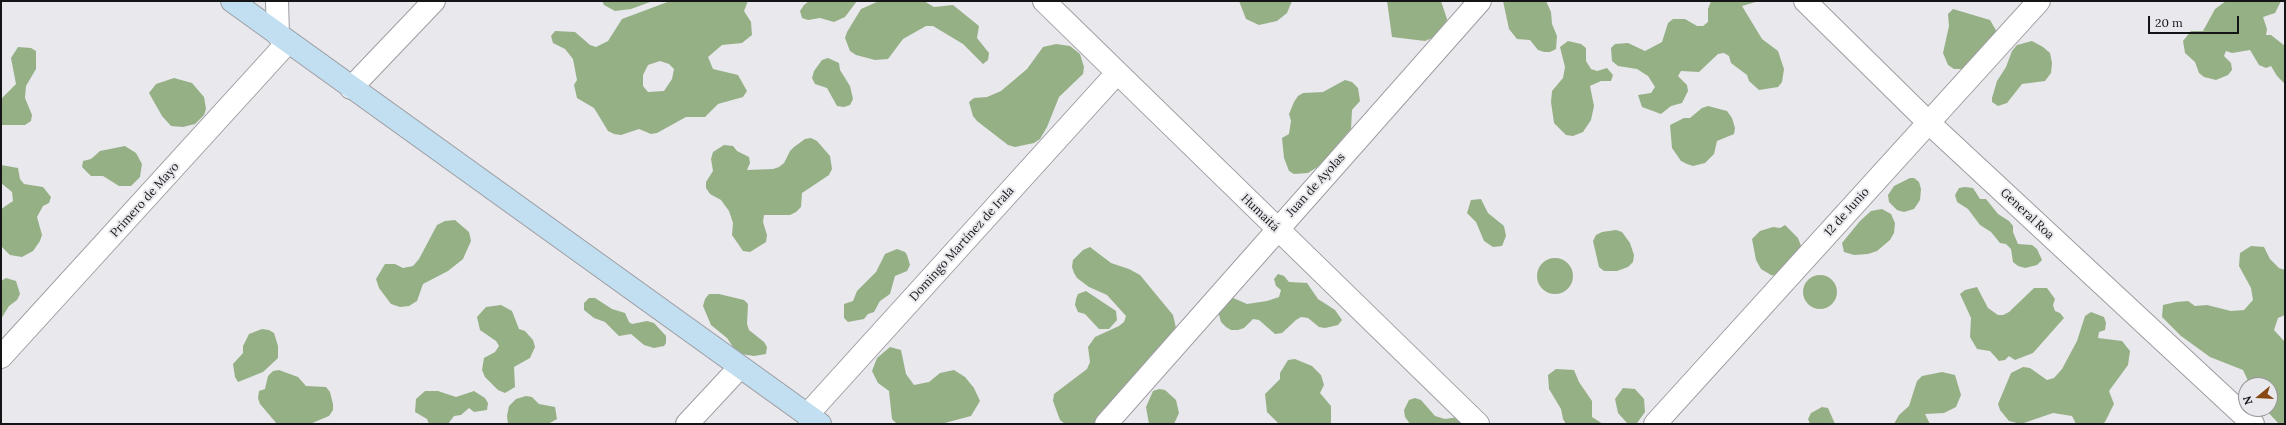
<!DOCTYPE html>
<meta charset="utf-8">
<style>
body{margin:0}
#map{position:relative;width:2286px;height:425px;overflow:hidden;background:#e8e8ed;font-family:Lora,serif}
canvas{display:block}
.frame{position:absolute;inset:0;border:2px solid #151517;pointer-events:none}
.north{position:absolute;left:2238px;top:377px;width:40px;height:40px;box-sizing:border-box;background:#e8e8ed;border:1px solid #949497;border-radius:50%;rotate:252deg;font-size:11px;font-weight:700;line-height:16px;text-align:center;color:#151517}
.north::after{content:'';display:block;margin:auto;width:14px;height:18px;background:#894912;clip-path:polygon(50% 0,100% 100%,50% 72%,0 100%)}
.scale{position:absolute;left:2148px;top:16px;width:91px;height:18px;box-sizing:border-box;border:2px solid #151517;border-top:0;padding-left:5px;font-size:12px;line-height:14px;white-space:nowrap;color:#151517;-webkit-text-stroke:3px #e8e8ed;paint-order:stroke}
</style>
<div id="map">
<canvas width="2286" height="425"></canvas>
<div class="frame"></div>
<div class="north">N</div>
<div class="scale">20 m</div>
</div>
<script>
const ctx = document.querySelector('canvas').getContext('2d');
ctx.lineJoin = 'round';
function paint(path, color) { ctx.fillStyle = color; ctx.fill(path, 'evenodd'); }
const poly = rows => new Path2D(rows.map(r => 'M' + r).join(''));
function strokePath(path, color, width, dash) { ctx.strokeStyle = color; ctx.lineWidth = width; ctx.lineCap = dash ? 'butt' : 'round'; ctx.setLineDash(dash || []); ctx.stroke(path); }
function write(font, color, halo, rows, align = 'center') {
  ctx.font = font + ' Lora,serif'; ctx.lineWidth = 4; ctx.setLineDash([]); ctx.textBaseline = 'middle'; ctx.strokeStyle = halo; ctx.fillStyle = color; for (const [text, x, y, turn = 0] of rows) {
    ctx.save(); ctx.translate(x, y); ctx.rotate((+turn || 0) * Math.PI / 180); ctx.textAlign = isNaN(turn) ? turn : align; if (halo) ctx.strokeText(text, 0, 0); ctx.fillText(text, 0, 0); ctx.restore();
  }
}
paint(poly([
 [602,1,653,1,631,9,615,11,604,5],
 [670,1,748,1,744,11,751,22,752,35,742,43,722,45,708,57,713,69,738,75,747,91,743,97,718,104,705,117,686,117,657,133,651,134,639,129,621,135,614,134,608,131,594,108,577,98,574,85,577,80,573,59,565,49,553,43,551,36,555,31,575,32,590,45,596,47,608,41,622,19],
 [660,61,669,64,674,69,672,79,664,91,648,92,643,86,643,75,648,65],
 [809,1,857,1,845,17,834,22,820,18,808,20,802,18,800,11,804,5],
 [879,1,924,1,934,7,953,5,979,26,977,38,989,53,988,60,983,64,963,44,933,26,926,26,903,39,888,59,875,60,856,55,850,51,845,38,847,32,861,9],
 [1239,1,1292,1,1287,13,1277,21,1259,25,1246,19],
 [1387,1,1441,1,1447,19,1446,25,1437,36,1425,41,1392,37],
 [1503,1,1546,1,1551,12,1552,24,1557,36,1556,49,1550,52,1544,52,1538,50,1530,40,1517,39,1509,29],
 [1711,1,1759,1,1742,6,1762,39,1778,51,1784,69,1782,82,1778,87,1759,90,1749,81,1747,75,1731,63,1729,56,1724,53,1718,54,1699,72,1681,71,1678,76,1687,85,1688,91,1682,103,1671,106,1661,114,1642,107,1638,95,1651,93,1655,87,1648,76,1637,69,1618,66,1612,61,1611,48,1615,44,1628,43,1645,51,1662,42,1668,23,1673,19,1685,19,1697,26,1703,26,1708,22,1708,9],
 [2226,1,2281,1,2275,13,2263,17,2267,29,2266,35,2271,35,2285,46,2285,84,2277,76,2271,66,2266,68,2259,65,2250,50,2232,53,2226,51,2224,56,2231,63,2232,70,2228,75,2216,80,2204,77,2199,73,2195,62,2185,53,2183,41,2191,31,2203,31,2215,9],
 [1953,9,1990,20,1997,32,1966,67,1961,69,1954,69,1948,65,1943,53,1949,26,1948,14],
 [1568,41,1581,44,1586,48,1586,61,1591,69,1597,71,1607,68,1613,75,1611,81,1601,81,1590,86,1594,106,1591,120,1583,132,1573,136,1566,135,1554,123,1551,102,1552,91,1563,78,1565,67,1560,47],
 [2032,41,2043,47,2050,53,2052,63,2051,73,2045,81,2022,84,2007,103,1998,106,1992,102,1992,98,1997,81,2006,67,2012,51,2017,45],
 [1056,44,1070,46,1080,54,1084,67,1083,74,1059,97,1047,127,1040,139,1034,143,1015,147,1008,145,977,121,973,116,969,102,974,98,987,97,1001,91,1027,69,1043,47],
 [18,47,31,48,36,51,36,69,26,86,25,98,32,115,31,121,25,125,1,125,1,99,16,84,11,58],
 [828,58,839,63,840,70,850,86,853,99,850,105,844,107,837,106,827,88,815,84,812,78,814,71,822,60],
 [174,78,192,83,204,97,206,109,204,115,195,124,183,127,171,126,162,116,149,93,156,84],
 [1345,80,1352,82,1358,88,1360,101,1352,110,1351,129,1343,138,1339,152,1331,162,1319,166,1308,173,1294,174,1289,171,1284,158,1282,138,1289,134,1291,121,1289,114,1294,102,1298,96,1303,93,1323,92],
 [1708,106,1727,111,1732,118,1735,128,1734,134,1717,141,1714,154,1705,163,1693,166,1687,164,1681,161,1672,148,1670,125,1684,118,1690,118,1702,108],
 [811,138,817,141,830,156,832,169,829,175,802,193,801,207,796,212,790,215,764,215,763,222,767,235,766,242,750,252,743,251,732,235,733,223,729,211,721,200,710,194,706,188,706,182,713,171,711,159,713,152,724,145,733,146,737,151,749,157,750,163,747,170,773,169,779,167,784,163,790,151,794,147,805,139],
 [125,146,136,153,142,164,140,177,131,186,119,186,103,176,91,176,82,167,83,161,91,159,100,151],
 [1,165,18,168,20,179,24,184,43,187,51,197,49,203,43,206,37,217,42,235,40,241,33,251,22,257,10,255,1,246,1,209,13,201,12,192,1,183],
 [1910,178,1914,178,1919,182,1921,189,1920,200,1914,209,1904,212,1897,210,1889,202,1888,195,1894,186],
 [1965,187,1973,188,1980,199,1986,199,1998,214,2009,221,2013,226,2013,232,2018,244,2032,245,2037,249,2042,260,2037,265,2025,268,2018,266,2013,262,2011,249,2006,244,2000,243,1991,232,1980,225,1968,209,1957,202,1955,195,1959,188],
 [1481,199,1488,213,1504,226,1506,236,1502,246,1493,247,1484,241,1476,222,1467,213,1471,200],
 [1882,209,1891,214,1895,223,1894,233,1890,240,1877,251,1868,254,1854,255,1844,252,1842,243,1860,221,1871,211],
 [455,220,469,232,471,241,463,259,448,271,423,284,417,301,409,306,400,307,391,304,379,288,376,279,385,264,395,264,403,268,413,266,419,259,437,225,445,221],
 [1785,225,1798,238,1803,251,1777,276,1771,275,1761,269,1756,260,1752,239,1760,231,1773,227,1780,228],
 [1616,230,1622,232,1630,243,1634,255,1633,262,1628,267,1617,271,1604,271,1599,267,1593,241,1596,235,1602,232],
 [2251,246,2264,247,2270,259,2279,268,2285,270,2285,315,2278,318,2274,330,2285,342,2285,424,2279,424,2265,409,2270,409,2270,385,2250,385,2243,370,2210,357,2181,336,2162,317,2163,305,2176,302,2188,301,2195,306,2207,305,2231,311,2244,310,2253,300,2251,288,2239,266,2240,253],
 [1090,247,1111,263,1129,269,1140,275,1173,315,1176,328,1172,341,1104,424,1065,424,1060,420,1053,401,1054,394,1087,369,1090,362,1088,347,1095,337,1119,326,1124,322,1126,316,1107,295,1089,287,1077,278,1074,273,1072,267,1073,260,1083,250],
 [897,249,905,252,907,255,910,265,907,271,895,276,890,294,880,301,874,312,868,314,864,319,848,322,844,318,844,304,853,301,857,291,876,272,885,254],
 '1537 276a18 18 0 1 1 36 0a18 18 0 1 1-36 0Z',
 [1278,274,1284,276,1289,282,1307,283,1318,299,1335,310,1342,320,1338,325,1325,328,1319,327,1308,318,1301,317,1296,320,1282,333,1275,334,1259,320,1253,319,1244,328,1238,330,1231,330,1226,327,1221,322,1217,308,1231,297,1247,304,1267,301,1279,297,1281,290,1276,286,1274,279],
 '1803 292a17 17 0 1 1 34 0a17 17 0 1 1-34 0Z',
 [6,278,16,281,20,294,17,300,9,306,1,319,1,281],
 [1977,287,1988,308,1998,315,2003,315,2009,312,2034,288,2047,288,2055,299,2053,305,2055,311,2060,313,2064,318,2033,353,2015,360,2009,356,2005,360,1999,361,1990,351,1977,349,1970,337,1971,318,1960,294,1965,290],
 [1086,291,1116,311,1117,320,1109,329,1099,329,1085,314,1078,312,1075,305,1076,299,1078,294],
 [709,294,719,294,744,300,748,304,747,324,749,330,764,342,767,347,766,354,754,356,741,354,735,350,727,338,711,325,703,306,705,299],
 [589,298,595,298,612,309,625,313,629,322,632,324,647,321,654,323,666,336,666,343,664,346,654,348,644,345,631,334,619,336,605,322,594,318,584,310,584,303],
 [501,305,512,311,519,329,525,331,533,340,535,347,530,358,514,367,515,387,505,393,498,390,485,377,482,370,484,358,495,352,499,346,496,341,480,330,477,317,486,307],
 [2091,312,2104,317,2106,323,2105,330,2099,332,2098,338,2122,341,2130,351,2128,365,2109,391,2114,404,2105,422,2102,424,2076,424,2072,416,2053,413,2021,424,2009,421,2000,410,1998,404,2011,373,2023,367,2030,368,2047,380,2054,378,2062,369,2077,341,2085,316],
 [262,329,269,330,274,333,278,346,278,358,263,372,238,382,235,377,233,364,243,353,243,346,249,334],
 [890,347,901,350,906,374,914,385,929,382,940,373,954,370,965,377,974,388,980,401,971,416,941,424,897,424,892,419,889,391,878,383,872,371,877,358],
 [1295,359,1312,366,1321,375,1324,385,1320,393,1331,406,1331,424,1279,424,1267,412,1265,394,1280,379,1280,373,1288,360],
 [1556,369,1574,370,1579,382,1592,401,1592,417,1603,424,1566,424,1563,419,1561,409,1549,389,1548,375],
 [279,370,298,377,306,386,326,387,330,392,333,404,333,410,329,416,310,424,277,424,260,404,258,398,259,391,265,389,268,376,273,371],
 [1942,372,1955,375,1961,395,1956,407,1944,413,1925,414,1930,424,1894,424,1899,415,1909,406,1917,381,1922,376],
 [1623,388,1635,389,1644,399,1645,412,1637,423,1627,423,1618,413,1615,399],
 [1159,389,1165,390,1176,400,1179,413,1174,424,1149,424,1146,407,1153,391],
 [425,391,438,391,456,397,474,391,485,398,488,403,487,410,474,412,469,408,461,415,454,416,448,424,429,424,427,419,415,412,416,399],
 [526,396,532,397,539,404,555,407,557,419,548,424,508,424,507,416,509,406,516,399],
 [1415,398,1421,400,1435,416,1445,419,1459,417,1479,424,1410,424,1405,417,1404,410,1409,400],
 [1822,407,1828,408,1835,424,1810,424,1808,419,1811,413]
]), '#96b086');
const minor = poly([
 [277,1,278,35],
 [1044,1,1478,424],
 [1805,1,1928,122,2253,424],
 [351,88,434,1],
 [1,357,288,42],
 [807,415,1117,73],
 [687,424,740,367],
 [1106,424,1480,1],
 [1655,424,2039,1]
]);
const secondary = poly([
 [232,1,820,424]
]);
strokePath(minor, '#9d9da2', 24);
strokePath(secondary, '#9d9da2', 24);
strokePath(minor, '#fff', 22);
strokePath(secondary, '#c1dff0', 22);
write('12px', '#151517', '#e8e8ed', [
 ["Juan de Ayolas",1316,185,-48],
 ["Primero de Mayo",145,200,-48],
 ["12 de Junio",1847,212,-48],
 ["Humaitá",1260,213,44],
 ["General Roa",2027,214,43],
 ["Domingo Martínez de Irala",962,244,-48]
]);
</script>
